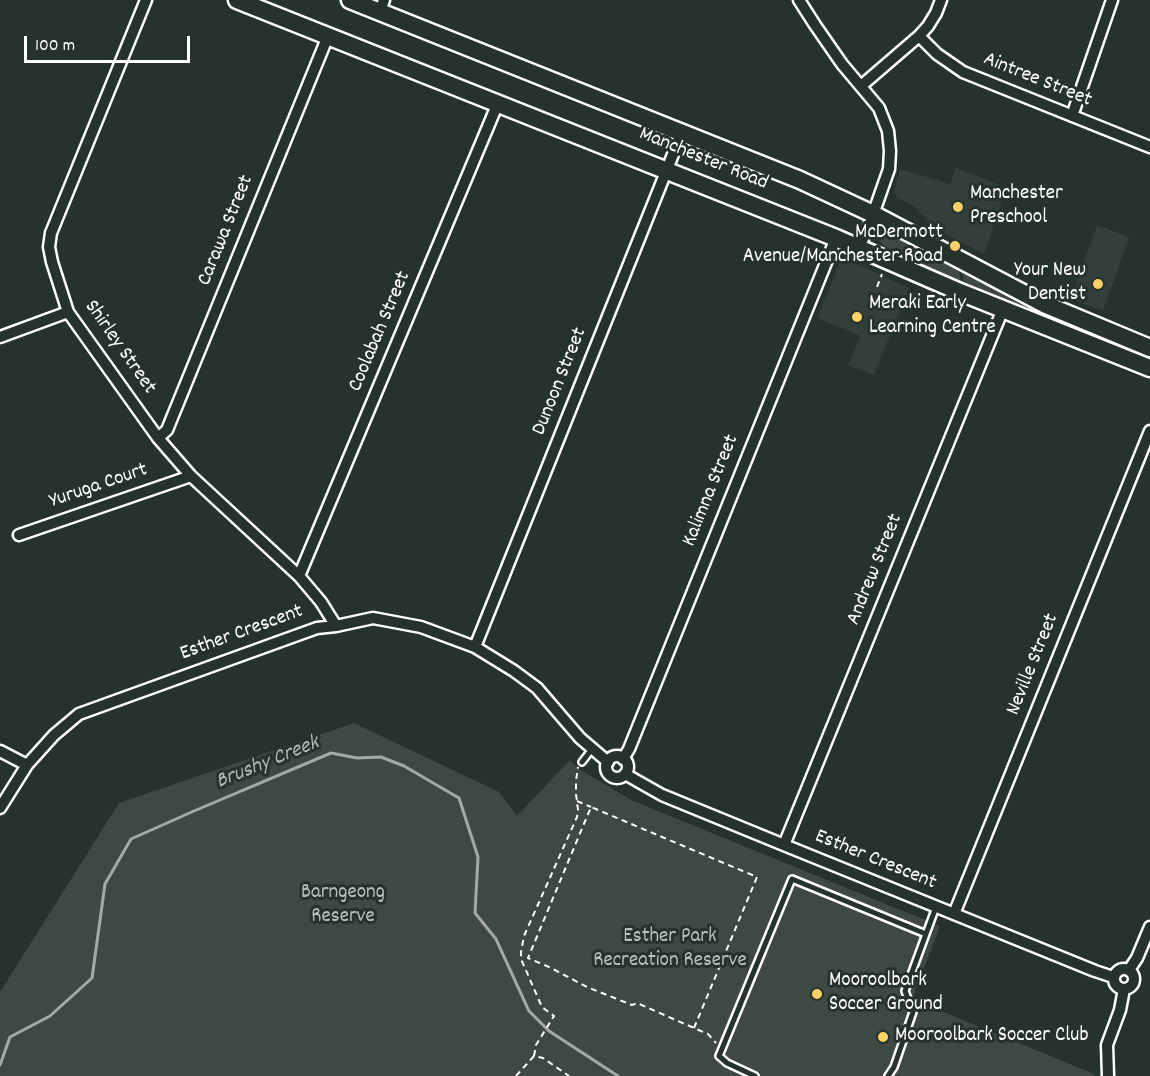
<!DOCTYPE html>
<style>
body{margin:0}
#map{position:relative;width:1150px;height:1076px;overflow:hidden;background:#26332d;font-family:Dekko,sans-serif}
canvas{display:block}
.scale{position:absolute;left:24px;top:36px;width:166px;height:27px;box-sizing:border-box;border:3px solid #fff;border-top:0;padding-left:8px;font-size:18px;line-height:21px;white-space:nowrap;color:#fff;-webkit-text-stroke:4px #26332d;paint-order:stroke}
</style>
<div id="map">
<canvas width="1150" height="1076"></canvas>
<div class="scale">100 m</div>
</div>
<script>
const ctx = document.querySelector('canvas').getContext('2d');
ctx.lineJoin = 'round';
function paint(path, color) { ctx.fillStyle = color; ctx.fill(path, 'evenodd'); }
const poly = rows => new Path2D(rows.map(r => 'M' + r).join(''));
function strokePath(path, color, width, dash) { ctx.strokeStyle = color; ctx.lineWidth = width; ctx.lineCap = dash ? 'butt' : 'round'; ctx.setLineDash(dash || []); ctx.stroke(path); }
function write(font, color, halo, rows, align = 'center') {
  ctx.font = font + ' Dekko,sans-serif'; ctx.lineWidth = 6; ctx.setLineDash([]); ctx.textBaseline = 'middle'; ctx.strokeStyle = halo; ctx.fillStyle = color; for (const [text, x, y, turn = 0] of rows) {
    ctx.save(); ctx.translate(x, y); ctx.rotate((+turn || 0) * Math.PI / 180); ctx.textAlign = isNaN(turn) ? turn : align; if (halo) ctx.strokeText(text, 0, 0); ctx.fillText(text, 0, 0); ctx.restore();
  }
}
paint(poly([
 [956,168,1007,188,984,254,935,228,911,204,897,198,894,191,900,169,950,184],
 [1097,225,1129,237,1103,311,1071,299],
 [846,259,909,288,874,375,848,365,860,336,817,318,840,262]
]), '#333f3a');
paint(poly([
 [882,232,888,232,896,235,958,266,961,283,884,246,877,238,879,234],
 [961,268,1150,354,1150,362,986,295,964,284,964,281],
 [354,723,499,792,517,816,570,760,579,769,631,800,940,926,912,999,1094,1074,1094,1076,0,1076,0,992,119,803]
]), '#3e4944');
strokePath(poly([
 [0,1065,10,1037,50,1016,92,978,105,884,131,839,194,811,331,753,357,758,381,757,404,766,459,798,478,857,475,913,496,939,529,1011,549,1031,618,1076]
]), '#a4a9a7', 3);
const service = poly([
 [582,762,592,749],
 [755,1076,727,1063,719,1056,792,879,926,934,936,907],
 [888,1076,894,1067,913,1012,905,991,926,934]
]);
const minor = poly([
 [146,0,51,233,49,247,52,262,68,312,158,438,191,476,299,576,321,602,336,626],
 [799,0,815,25,842,64,879,108,888,131,890,151,889,169,869,226,859,247],
 [380,11,384,0],
 [919,36,937,54,963,72,1150,147],
 [861,86,919,36,928,26,936,13,941,0],
 [1072,116,1112,0],
 [0,337,68,312],
 [158,438,167,430,328,36],
 [19,535,191,476],
 [299,576,498,103],
 [475,647,682,132],
 [0,751,27,765],
 '606 767a11 11 0 1 1 22 0a11 11 0 1 1-22 0Z',
 [623,759,629,749,836,238],
 [625,774,662,795,784,845,1095,971,1113,977],
 [0,808,27,765,54,735,79,714,317,628,336,626,373,618,421,627,475,647,514,671,537,688,580,738,608,762],
 [784,845,1003,309],
 [954,914,1150,431],
 '1114 979a10 10 0 1 1 20 0a10 10 0 1 1-20 0Z',
 [1129,970,1137,958,1150,927],
 [1108,1076,1107,1045,1120,1010,1124,989]
]);
const secondary = poly([
 [237,0,836,238,960,292,1150,368],
 [350,0,800,180,873,214,1044,304,1150,348]
]);
strokePath(service, '#fff', 10);
strokePath(minor, '#fff', 15);
strokePath(secondary, '#fff', 21);
strokePath(poly([
 [877,287,882,274],
 [577,801,591,807],
 [694,1028,757,877,591,807,528,958,549,967,587,987,632,1005,637,1003,694,1028,708,1034,716,1043],
 [534,1056,536,1045,554,1016,542,1007,521,959,521,952,524,936,577,817,578,810,576,794,576,781,578,767],
 [516,1076,534,1056,543,1058,569,1076]
]), '#fff', 2, [6, 4.5]);
strokePath(service, '#26332d', 5);
strokePath(minor, '#26332d', 10);
strokePath(secondary, '#26332d', 16);
for (const [x, y, r, color] of [
 [958,207,6,"#ffd166"],
 [955,246,6,"#ffd166"],
 [1098,284,6,"#ffd166"],
 [857,317,6,"#ffd166"],
 [817,994,6,"#ffd166"],
 [883,1037,6,"#ffd166"]
]) { const dot = new Path2D(); dot.arc(x, y, r, 0, 2 * Math.PI); ctx.fillStyle = color; ctx.fill(dot); strokePath(dot, '#26332d', 2); }
write('21px', '#fff', '#26332d', [
 ["Aintree Street",1037,81,22],
 ["Manchester Road",703,160,22],
 ["Carawa Street",227,231,-68],
 ["Coolabah Street",381,332,-67],
 ["Shirley Street",119,348,55],
 ["Dunoon Street",561,382,-68],
 ["Yuruga Court",99,487,-19],
 ["Kalimna Street",712,491,-68],
 ["Andrew Street",876,570,-68],
 ["Esther Crescent",242,634,-20],
 ["Neville Street",1034,665,-68],
 ["Esther Crescent",875,861,22]
]);
write('21px', '#fff', '#26332d', [
 ["Manchester",970,195],
 ["Preschool",970,219],
 ["McDermott",943,234,"right"],
 ["Avenue/Manchester Road",943,258,"right"],
 ["Your New",1086,272,"right"],
 ["Dentist",1086,296,"right"],
 ["Meraki Early",869,305],
 ["Learning Centre",869,329],
 ["Mooroolbark",829,982],
 ["Soccer Ground",829,1006],
 ["Mooroolbark Soccer Club",895,1037]
], 'left');
write('21px', '#bbbfbe', '#26332d', [
 ["Barngeong",343,894],
 ["Reserve",343,918],
 ["Esther Park",670,938],
 ["Recreation Reserve",670,962]
]);
write('italic 22px', '#b3b8b6', '#26332d', [
 ["Brushy Creek",268,764,-22]
]);
</script>
